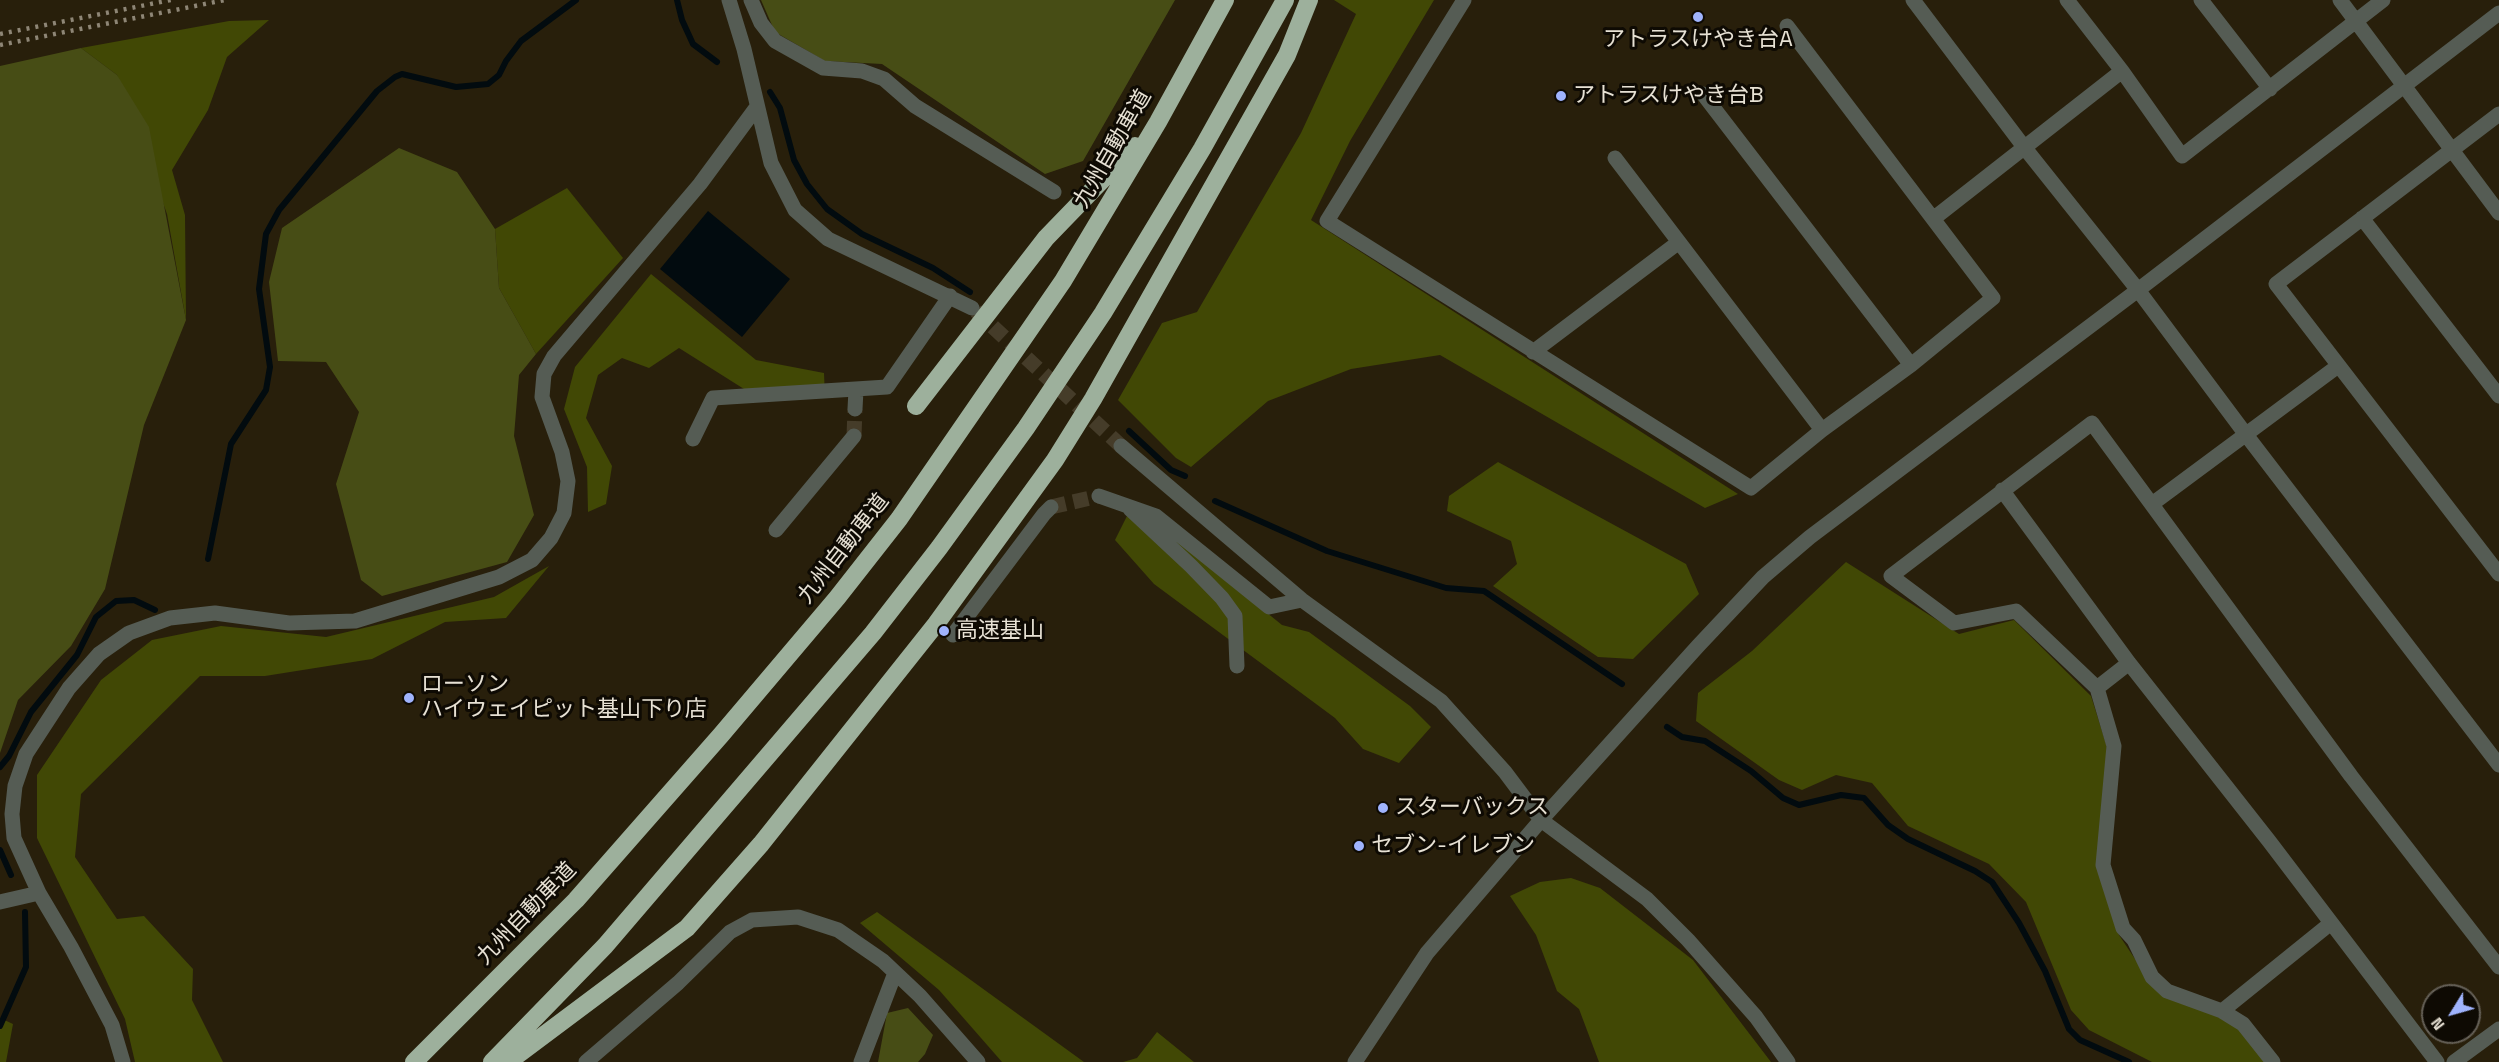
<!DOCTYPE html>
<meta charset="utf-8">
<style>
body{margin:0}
#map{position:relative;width:2499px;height:1062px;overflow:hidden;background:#281f0b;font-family:"Space Grotesk",sans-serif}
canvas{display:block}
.north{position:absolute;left:2421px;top:984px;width:60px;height:60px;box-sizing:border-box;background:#0e0a03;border:2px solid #656057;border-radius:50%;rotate:233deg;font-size:16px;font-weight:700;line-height:24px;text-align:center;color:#e7e1d4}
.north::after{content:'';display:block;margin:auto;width:21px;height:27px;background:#9fb3fd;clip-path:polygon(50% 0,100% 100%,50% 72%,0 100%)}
</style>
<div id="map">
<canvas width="2499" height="1062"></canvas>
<div class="north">N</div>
</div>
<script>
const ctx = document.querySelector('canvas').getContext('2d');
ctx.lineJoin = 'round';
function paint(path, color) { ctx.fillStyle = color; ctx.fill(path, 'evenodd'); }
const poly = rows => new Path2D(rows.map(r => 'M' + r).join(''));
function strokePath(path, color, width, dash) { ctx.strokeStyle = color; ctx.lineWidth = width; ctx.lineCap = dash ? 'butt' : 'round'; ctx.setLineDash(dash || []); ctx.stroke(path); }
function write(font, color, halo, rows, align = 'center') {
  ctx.font = font + ' "Space Grotesk","Noto Sans JP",sans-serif'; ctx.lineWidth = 6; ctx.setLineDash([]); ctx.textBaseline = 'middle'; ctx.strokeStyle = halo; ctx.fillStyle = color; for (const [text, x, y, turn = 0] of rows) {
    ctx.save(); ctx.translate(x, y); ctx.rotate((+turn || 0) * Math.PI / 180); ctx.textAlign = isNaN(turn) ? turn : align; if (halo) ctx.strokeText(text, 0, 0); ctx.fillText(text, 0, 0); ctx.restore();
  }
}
paint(poly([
 [1334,0,1434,0,1350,141,1311,220,1738,494,1705,508,1440,355,1351,369,1268,401,1191,467,1176,458,1118,400,1162,323,1197,312,1301,133,1356,14],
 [269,20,227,57,208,110,172,170,185,215,186,320,167,214,117,75,81,48,229,21],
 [567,188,623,258,536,354,499,288,495,229],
 [651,274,756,360,824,373,825,397,744,389,679,348,649,368,622,358,598,375,586,418,612,466,606,504,588,512,587,467,564,409,575,367],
 [1498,462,1686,564,1699,594,1633,659,1598,657,1493,586,1517,564,1511,541,1447,511,1449,496],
 [1127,516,1175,538,1282,625,1309,632,1410,706,1431,727,1399,763,1363,749,1335,718,1154,584,1115,540],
 [1846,562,1959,634,2014,620,2091,696,2107,747,2098,864,2119,935,2155,989,2240,1026,2267,1062,2152,1062,2089,1030,2071,1010,2026,902,1989,864,1908,826,1872,783,1836,775,1802,790,1779,780,1696,721,1698,693,1752,651],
 [549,566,506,618,445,622,372,659,265,676,200,676,81,794,75,857,117,919,144,916,193,969,192,1000,223,1062,135,1062,125,1019,37,838,37,775,101,680,152,640,221,626,326,637,494,597],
 [1571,878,1600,888,1693,960,1771,1062,1599,1062,1579,1009,1557,991,1536,935,1510,896,1540,882],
 [877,912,1084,1062,1085,1062,1002,1062,939,990,860,923],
 [0,1018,13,1024,6,1062,0,1062],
 [1157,1032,1194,1062,1123,1062,1137,1058]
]), '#414805');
paint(poly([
 [761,0,1175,0,1083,161,1045,174,882,64,825,61,775,32],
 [81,48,117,75,149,127,186,320,144,425,105,589,71,646,18,700,0,753,0,66],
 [399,148,457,172,495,229,499,288,536,354,519,375,514,436,534,515,507,562,382,596,361,580,336,484,359,412,326,362,278,361,269,282,282,228],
 [908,1008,933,1035,925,1054,918,1062,878,1062,887,1013]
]), '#474d15');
paint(poly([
 [708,211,790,279,742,337,660,269]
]), '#020b0f');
strokePath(poly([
 [677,0,682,20,693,44,717,62],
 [770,92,780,108,794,160,807,184,827,209,862,234,933,268,970,292],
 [1129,431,1171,470,1185,476],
 [1215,501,1327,551,1446,588,1484,591,1622,684],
 [208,559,231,444,266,390,270,367,259,289,266,234,279,210,377,91,395,77,402,74,456,87,488,84,499,75,506,61,521,41,576,0],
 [1667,727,1682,737,1705,741,1751,771,1783,798,1799,805,1841,795,1864,798,1888,825,1908,839,1975,871,1992,882,2019,923,2045,971,2069,1029,2080,1040,2129,1062],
 [0,767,9,756,31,712,77,655,96,617,116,601,134,600,155,610],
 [0,850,11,875],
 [0,1026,26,967,25,912]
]), '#020b0f', 6);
strokePath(poly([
 [976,311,1121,446],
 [854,436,855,409],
 [1051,507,1099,496]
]), '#453c29', 15, [15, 8]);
strokePath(poly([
 [729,0,744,49,771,163,795,210,828,239,972,308],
 [751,0,761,23,775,41,823,68,862,71,884,79,915,106,1054,192],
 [1464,0,1327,221,1751,488,1822,430,1911,365,1993,298,1787,26],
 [1913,0,2024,147,2138,290,2247,436,2499,765],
 [2067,0,2122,71,2182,156,2383,0],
 [2201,0,2270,89],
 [2340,0,2499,213],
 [1703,94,1911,365],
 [2499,114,2276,284,2499,574],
 [1615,158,1822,430],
 [2362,218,2499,396],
 [1933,219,2122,71],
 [1533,352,1679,242],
 [855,409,856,390],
 [693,439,713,398,887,387,950,296],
 [1121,446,1302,600,1441,701,1505,772,1541,820,1647,899,1688,940,1756,1017,1788,1062],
 [2002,490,2129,663,2269,841,2437,1062],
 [1099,496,1156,516,1269,607,1302,600],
 [2152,504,2338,366],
 [1130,509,1191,566,1222,598,1235,616,1237,666],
 [776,530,854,436],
 [953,635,1044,514,1051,507],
 [2097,688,2129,663],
 [0,902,39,893],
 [2222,1011,2331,923],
 [123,1062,112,1025,71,947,39,893,14,838,12,814,15,786,26,754,69,688,99,654,129,633,170,618,215,613,289,623,355,621,499,577,532,560,551,538,564,513,568,481,562,452,542,397,544,374,554,356,700,184,756,108],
 [586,1062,678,983,730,932,752,920,798,917,838,930,883,961,920,996,978,1062],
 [861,1062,895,973],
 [1355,1062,1427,953,1541,820,1698,646,1763,577,1810,537,2138,290,2499,13],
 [2273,1062,2243,1024,2222,1011,2167,991,2152,977,2134,940,2123,928,2103,865,2114,746,2097,688,2016,611,1954,623,1891,576,2092,423,2351,776,2499,967],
 [2454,1062,2499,1029]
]), '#555c54', 15);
strokePath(poly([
 [916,406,1046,238,1135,146],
 [414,1062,576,900,721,735,837,598,899,519,1063,281,1158,122,1225,0],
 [492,1062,605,946,873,633,939,548,1026,428,1103,313,1202,149,1285,0],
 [508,1062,687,928,761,844,936,624,1055,460,1093,399,1287,55,1309,0]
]), '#9db09c', 18);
strokePath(poly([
 [0,34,171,0],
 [0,45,225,0]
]), '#8e8676', 4.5, [3, 6]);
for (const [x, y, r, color] of [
 [1698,17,6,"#9fb3fd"],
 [1561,96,6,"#9fb3fd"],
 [944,631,6,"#9fb3fd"],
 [409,698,6,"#9fb3fd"],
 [1383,808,6,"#9fb3fd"],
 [1359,846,6,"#9fb3fd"]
]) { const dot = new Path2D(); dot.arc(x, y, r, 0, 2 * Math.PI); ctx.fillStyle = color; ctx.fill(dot); strokePath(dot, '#0e0a03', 2); }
write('22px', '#e7e1d4', '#0e0a03', [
 ["アトラスけやき台A",1698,40,"center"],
 ["アトラスけやき台B",1573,96],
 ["高速基山",956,631],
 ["ローソン",421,685],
 ["ハイウェイピット基山下り店",421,710],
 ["スターバックス",1395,808],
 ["セブン-イレブン",1371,846]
], 'left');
write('22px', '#e7e1d4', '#0e0a03', [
 ["九州自動車道",1113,149,-60],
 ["九州自動車道",844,549,-52],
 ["九州自動車道",527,914,-46]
]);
</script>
